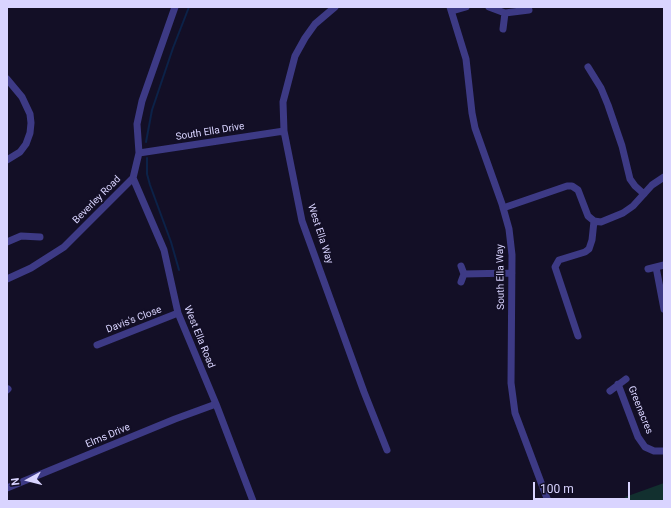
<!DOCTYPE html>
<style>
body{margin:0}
#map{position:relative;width:671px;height:508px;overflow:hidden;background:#130f26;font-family:Roboto,sans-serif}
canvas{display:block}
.frame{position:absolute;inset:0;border:8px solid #d9d4ff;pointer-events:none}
.north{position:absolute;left:8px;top:460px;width:40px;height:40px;-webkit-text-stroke:3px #130f26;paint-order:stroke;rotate:263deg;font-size:11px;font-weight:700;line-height:16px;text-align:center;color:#d9d4ff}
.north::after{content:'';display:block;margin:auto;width:14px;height:18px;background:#d9d4ff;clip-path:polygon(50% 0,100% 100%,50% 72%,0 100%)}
.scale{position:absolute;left:533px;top:482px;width:97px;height:18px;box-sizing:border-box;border:2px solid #d9d4ff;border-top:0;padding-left:5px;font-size:12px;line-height:14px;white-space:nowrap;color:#d9d4ff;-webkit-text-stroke:3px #130f26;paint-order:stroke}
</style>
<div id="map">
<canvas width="671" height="508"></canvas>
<div class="frame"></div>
<div class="north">N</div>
<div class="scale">100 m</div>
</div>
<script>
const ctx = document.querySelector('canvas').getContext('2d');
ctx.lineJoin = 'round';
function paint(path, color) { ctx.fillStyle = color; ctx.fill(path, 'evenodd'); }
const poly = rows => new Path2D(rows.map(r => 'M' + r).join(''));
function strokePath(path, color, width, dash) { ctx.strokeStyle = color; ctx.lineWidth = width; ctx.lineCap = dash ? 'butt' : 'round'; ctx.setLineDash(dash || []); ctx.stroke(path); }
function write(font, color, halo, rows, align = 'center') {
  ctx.font = font + ' Roboto,sans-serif'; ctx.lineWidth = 4; ctx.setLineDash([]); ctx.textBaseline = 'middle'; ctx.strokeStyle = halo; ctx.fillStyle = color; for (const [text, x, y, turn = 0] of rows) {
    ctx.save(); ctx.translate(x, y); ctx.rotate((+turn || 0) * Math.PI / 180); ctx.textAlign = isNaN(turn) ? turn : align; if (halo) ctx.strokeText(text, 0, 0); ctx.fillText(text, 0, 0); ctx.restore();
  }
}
paint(poly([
 [664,483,664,501,627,501,625,497]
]), '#12302f');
strokePath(poly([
 [146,142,152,110,173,48,189,7],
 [147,158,147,174,150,185,171,242,179,270]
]), '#0c2248', 2);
strokePath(poly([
 [335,7,315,24,305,38,295,56,283,102,284,131,302,221,364,392,387,450],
 [450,7,466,59,472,113,475,128,502,204,509,229,512,255,511,383,515,413,548,501],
 [489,7,505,13,529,10],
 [452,11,466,7],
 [503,29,505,13],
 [588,67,601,88,608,105,622,146,630,179,635,186,644,194],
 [7,79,22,97,30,114,31,123,30,133,26,144,20,152,7,160],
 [139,153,284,131],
 [133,178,164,250,178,313,216,404,253,501],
 [503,208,567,186,572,186,578,190,588,216,594,221],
 [594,221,601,222,623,213,633,206,652,185,664,177],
 [7,242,21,236,40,237],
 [656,267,664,309],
 [648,269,664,265],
 [464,274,512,273],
 [7,279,31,268,64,247,133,178,139,153,137,124,142,101,175,7],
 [461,282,464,274,461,266],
 [578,336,555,267,559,260,585,252,589,249,592,240,594,221],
 [97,345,178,313],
 [618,384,638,437,645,447,654,451,664,451],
 [7,390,8,389],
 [610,391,626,379],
 [7,488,175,419,216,404]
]), '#3d3a85', 7);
write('10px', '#d9d4ff', '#130f26', [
 ["South Ella Drive",210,132,-9],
 ["Beverley Road",97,200,-45],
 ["West Ella Way",320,234,72],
 ["South Ella Way",501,277,-91],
 ["Davis's Close",134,320,-21],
 ["West Ella Road",199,337,68],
 ["Greenacres",640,410,68],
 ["Elms Drive",108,436,-23]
]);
</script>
